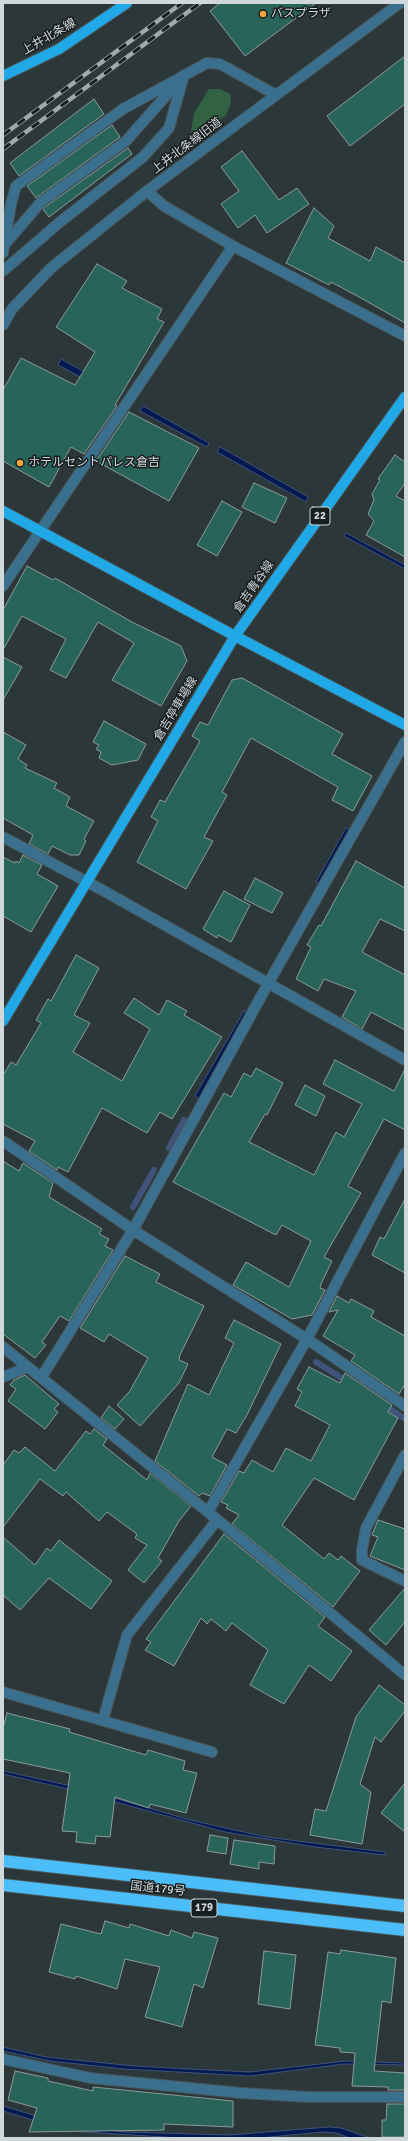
<!DOCTYPE html>
<meta charset="utf-8">
<style>
body{margin:0}
#map{position:relative;width:408px;height:2141px;overflow:hidden;background:#2b3739;font-family:Signika,sans-serif}
canvas{display:block}
.frame{position:absolute;inset:0;border:4px solid #d0d8d9;pointer-events:none}
</style>
<div id="map">
<canvas width="408" height="2141"></canvas>
<div class="frame"></div>
</div>
<script>
const ctx = document.querySelector('canvas').getContext('2d');
ctx.lineJoin = 'round';
function paint(path, color) { ctx.fillStyle = color; ctx.fill(path, 'evenodd'); }
const poly = rows => new Path2D(rows.map(r => 'M' + r).join(''));
function strokePath(path, color, width, dash) { ctx.strokeStyle = color; ctx.lineWidth = width; ctx.lineCap = dash ? 'butt' : 'round'; ctx.setLineDash(dash || []); ctx.stroke(path); }
function write(font, color, halo, rows, align = 'center') {
  ctx.font = font + ' Signika,"Noto Sans JP",sans-serif'; ctx.lineWidth = 3; ctx.setLineDash([]); ctx.textBaseline = 'middle'; ctx.strokeStyle = halo; ctx.fillStyle = color; for (const [text, x, y, turn = 0] of rows) {
    ctx.save(); ctx.translate(x, y); ctx.rotate((+turn || 0) * Math.PI / 180); ctx.textAlign = isNaN(turn) ? turn : align; if (halo) ctx.strokeText(text, 0, 0); ctx.fillText(text, 0, 0); ctx.restore();
  }
}
paint(poly([
 [209,89,220,89,230,94,231,103,226,115,194,139,191,130,194,113]
]), '#306243');
const water = poly([
 [61,359,101,381,99,387,58,365,61,359],
 [143,406,209,443,207,447,140,411,143,406],
 [220,447,308,497,306,502,217,452,220,447],
 [346,533,405,565,405,569,344,536,346,533],
 [346,828,352,831,322,885,316,882,346,828],
 [244,1011,249,1014,200,1099,195,1096,244,1011],
 [3,1771,76,1787,190,1820,230,1829,266,1837,385,1852,385,1855,315,1847,225,1832,64,1788,3,1774,3,1771],
 [3,2047,46,2057,134,2066,189,2069,250,2072,345,2061,405,2063,405,2065,344,2064,250,2076,124,2069,50,2061,3,2051,3,2047],
 [3,2106,59,2123,124,2132,229,2135,329,2127,341,2128,370,2138,350,2138,336,2133,322,2132,260,2138,179,2138,85,2132,56,2127,3,2111,3,2106]
]);
paint(water, '#021a51');
strokePath(water, '#40537a', 1);
strokePath(poly([
 [169,1148,184,1120],
 [133,1207,154,1170],
 [316,1362,348,1382],
 [383,1404,405,1419]
]), '#40537a', 6);
const building = poly([
 [220,3,316,3,245,56,210,11,220,3],
 [405,56,405,104,350,146,327,116,405,56],
 [94,99,104,114,19,176,10,163,94,99],
 [112,125,120,137,36,198,27,186,112,125],
 [128,148,132,154,49,217,43,209,45,207,128,148],
 [242,151,279,200,297,188,309,204,267,233,255,215,238,228,221,204,239,191,221,167,242,151],
 [314,208,334,226,328,238,370,261,376,247,405,263,405,323,361,298,331,282,329,285,286,263,314,208],
 [97,264,127,281,122,288,162,309,157,319,164,322,115,405,117,406,84,454,71,447,49,487,3,461,3,390,21,358,75,385,95,352,56,327,97,264],
 [129,412,199,448,169,501,96,461,129,412],
 [395,455,405,462,405,483,396,496,405,501,405,557,366,535,374,521,368,514,374,500,372,494,380,480,378,479,395,455],
 [254,483,287,498,275,523,242,507,254,483],
 [222,501,242,512,217,556,197,545,222,501],
 [27,566,53,580,55,578,132,622,181,646,187,661,161,706,112,680,134,643,98,622,66,678,50,670,66,639,22,616,3,650,3,610,27,566],
 [3,657,22,667,3,700,3,657],
 [242,678,343,734,332,754,372,776,353,811,332,800,338,787,251,738,222,792,227,795,204,837,213,841,186,889,137,862,158,821,151,817,160,800,165,802,200,741,192,736,200,722,208,725,232,680,242,678],
 [104,721,146,744,138,760,112,765,99,758,101,752,96,749,99,745,93,742,104,721],
 [3,732,26,745,18,759,27,765,25,768,57,783,54,788,70,797,66,806,94,821,84,839,86,841,79,855,70,855,52,846,48,854,29,844,33,835,3,818,3,732],
 [23,855,42,865,37,874,58,886,31,932,3,916,3,857,15,863,16,861,19,863,23,855],
 [356,861,405,888,405,931,380,919,362,952,405,975,405,1030,371,1012,362,1029,342,1017,356,991,324,979,318,991,296,979,311,947,307,945,319,925,321,926,356,861],
 [255,878,283,893,272,913,244,899,255,878],
 [224,891,250,905,231,942,218,935,217,938,203,929,224,891],
 [76,955,99,968,74,1015,90,1023,73,1052,122,1081,150,1029,124,1013,134,998,159,1015,167,1000,187,1011,184,1015,222,1037,172,1119,160,1112,147,1133,102,1108,68,1172,58,1167,57,1170,29,1151,35,1141,3,1124,3,1075,11,1062,16,1065,41,1023,36,1020,48,999,51,1001,76,955],
 [335,1060,394,1091,405,1069,405,1130,384,1119,348,1186,361,1193,324,1257,332,1261,321,1284,320,1288,325,1290,312,1315,292,1319,233,1285,246,1262,289,1287,311,1241,282,1225,276,1235,173,1182,224,1093,231,1097,244,1073,251,1077,256,1068,283,1083,267,1115,265,1114,249,1142,314,1175,336,1132,344,1137,362,1104,323,1084,335,1060],
 [305,1085,325,1096,316,1116,295,1105,305,1085],
 [3,1161,19,1171,23,1163,53,1183,49,1197,102,1229,99,1234,109,1239,105,1246,113,1250,69,1321,60,1316,42,1342,46,1345,35,1358,3,1334,3,1161],
 [405,1199,405,1273,372,1255,380,1237,384,1239,405,1199],
 [125,1256,160,1274,156,1282,204,1306,180,1355,179,1360,188,1364,179,1383,140,1426,117,1405,130,1391,148,1358,109,1334,104,1342,80,1328,125,1256],
 [337,1296,349,1303,351,1299,374,1311,371,1317,405,1336,405,1384,399,1394,351,1361,355,1355,323,1336,338,1310,329,1312,337,1296],
 [234,1320,281,1344,247,1415,236,1433,227,1429,212,1457,227,1465,210,1496,202,1493,199,1496,155,1461,188,1384,209,1395,234,1343,225,1338,234,1320],
 [309,1367,340,1383,345,1373,392,1405,388,1412,398,1418,354,1500,314,1478,282,1525,324,1559,329,1553,338,1560,341,1556,360,1571,333,1607,232,1524,239,1515,226,1508,228,1505,221,1502,239,1471,244,1473,252,1460,273,1472,286,1448,311,1461,330,1425,295,1406,302,1392,297,1389,309,1367],
 [25,1375,59,1404,54,1409,58,1412,45,1429,8,1401,16,1389,10,1385,14,1380,25,1375],
 [109,1406,124,1419,115,1429,101,1418,109,1406],
 [94,1429,107,1439,103,1445,147,1480,150,1473,191,1506,179,1521,158,1558,162,1561,144,1583,128,1570,147,1545,135,1538,137,1534,107,1512,99,1521,66,1492,63,1496,40,1479,3,1527,3,1465,14,1450,19,1453,25,1447,55,1471,86,1431,90,1434,94,1429],
 [378,1520,405,1529,405,1570,370,1556,378,1537,372,1535,378,1520],
 [224,1534,325,1617,318,1626,352,1651,331,1681,309,1665,284,1704,250,1685,268,1650,232,1623,226,1631,211,1619,207,1624,201,1618,174,1666,145,1650,151,1642,146,1639,224,1534],
 [3,1537,35,1565,47,1548,51,1551,59,1540,112,1581,91,1609,49,1578,20,1610,3,1595,3,1537],
 [405,1588,405,1622,386,1645,369,1630,405,1588],
 [379,1685,405,1705,405,1711,381,1742,375,1737,360,1784,371,1792,362,1844,310,1835,315,1809,326,1811,356,1717,379,1685],
 [7,1713,70,1729,69,1732,146,1755,148,1750,185,1761,183,1770,197,1773,186,1813,150,1804,149,1808,115,1797,110,1837,96,1836,95,1844,76,1842,77,1832,62,1831,70,1773,3,1759,3,1728,7,1713],
 [405,1783,405,1832,381,1813,405,1783],
 [210,1835,228,1838,226,1854,207,1851,210,1835],
 [234,1840,275,1846,274,1864,259,1862,259,1869,230,1864,234,1840],
 [105,1921,129,1928,130,1924,169,1936,171,1930,192,1938,194,1932,218,1938,203,1988,194,1984,182,2027,145,2017,160,1967,125,1959,117,1989,76,1976,75,1979,49,1972,61,1924,101,1934,105,1921],
 [341,1950,396,1958,391,2003,382,2001,374,2071,405,2073,405,2090,388,2090,388,2087,352,2086,355,2053,340,2052,340,2048,315,2045,328,1952,340,1954,341,1950],
 [264,1951,296,1955,290,2009,258,2004,264,1951],
 [15,2071,48,2078,48,2081,93,2091,93,2087,233,2101,233,2127,164,2124,164,2130,29,2132,37,2108,8,2100,15,2071],
 [387,2104,405,2104,405,2137,382,2137,382,2120,386,2120,387,2104]
]);
paint(building, '#29645a');
strokePath(building, '#8c9b98', 1);
const minor = poly([
 [5,244,41,202,126,141,179,81],
 [233,246,405,336],
 [3,253,11,204,16,186,123,109,207,63,220,64,276,95],
 [3,271,60,222,143,157,169,128,184,75],
 [3,325,12,309,51,268,147,191,400,3],
 [3,586,233,246,164,206,147,191],
 [3,837,104,891,405,1060],
 [3,1141,133,1230,307,1339,405,1406],
 [3,1347,208,1512,405,1675],
 [3,1377,28,1367],
 [41,1378,133,1230,269,982,405,742],
 [405,1455,366,1528,362,1550,362,1560,405,1581],
 [208,1512,307,1339,405,1153],
 [3,1692,212,1752],
 [103,1720,127,1635,217,1520],
 [3,2059,90,2078,241,2093,309,2097,405,2097]
]);
const major = poly([
 [3,76,59,49,127,3],
 [3,511,235,636,405,725],
 [3,1021,235,636,405,397]
]);
const highway = poly([
 [3,1861,405,1906],
 [3,1885,405,1930]
]);
strokePath(minor, '#495456', 12);
strokePath(major, '#495456', 12);
strokePath(highway, '#495456', 14);
strokePath(minor, '#3a708e', 10);
strokePath(major, '#20a9e6', 10);
strokePath(highway, '#4bbdf8', 12);
const rail = poly([
 [3,135,182,3],
 [3,149,200,3]
]);
strokePath(rail, '#a0aaab', 4.5);
strokePath(rail, '#181d1e', 3, [9]);
for (const [x, y, r, color] of [
 [263,14,4,"#eda83c"],
 [20,463,4,"#eda83c"]
]) { const dot = new Path2D(); dot.arc(x, y, r, 0, 2 * Math.PI); ctx.fillStyle = color; ctx.fill(dot); strokePath(dot, '#181d1e', 1.5); }
for (const [x, y, w] of [
 [320,516,20],
 [204,1908,26]
]) { const box = new Path2D(); box.roundRect(x - w / 2, y - 9, w, 18, 3); ctx.fillStyle = '#181d1e'; ctx.fill(box); strokePath(box, '#d0d8d9', 1); }
write('bold 11px', '#d0d8d9', null, [
 ["22",320,516],
 ["179",204,1908]
]);
write('12px', '#d0d8d9', '#181d1e', [
 ["バスプラザ",271,14],
 ["ホテルセントパレス倉吉",28,463]
], 'left');
write('12px', '#d0d8d9', '#181d1e', [
 ["上井北条線",49,37,-30],
 ["上井北条線旧道",187,146,-37],
 ["倉吉青谷線",254,587,-55],
 ["倉吉停車場線",176,709,-59],
 ["国道179号",158,1889,6]
]);
</script>
